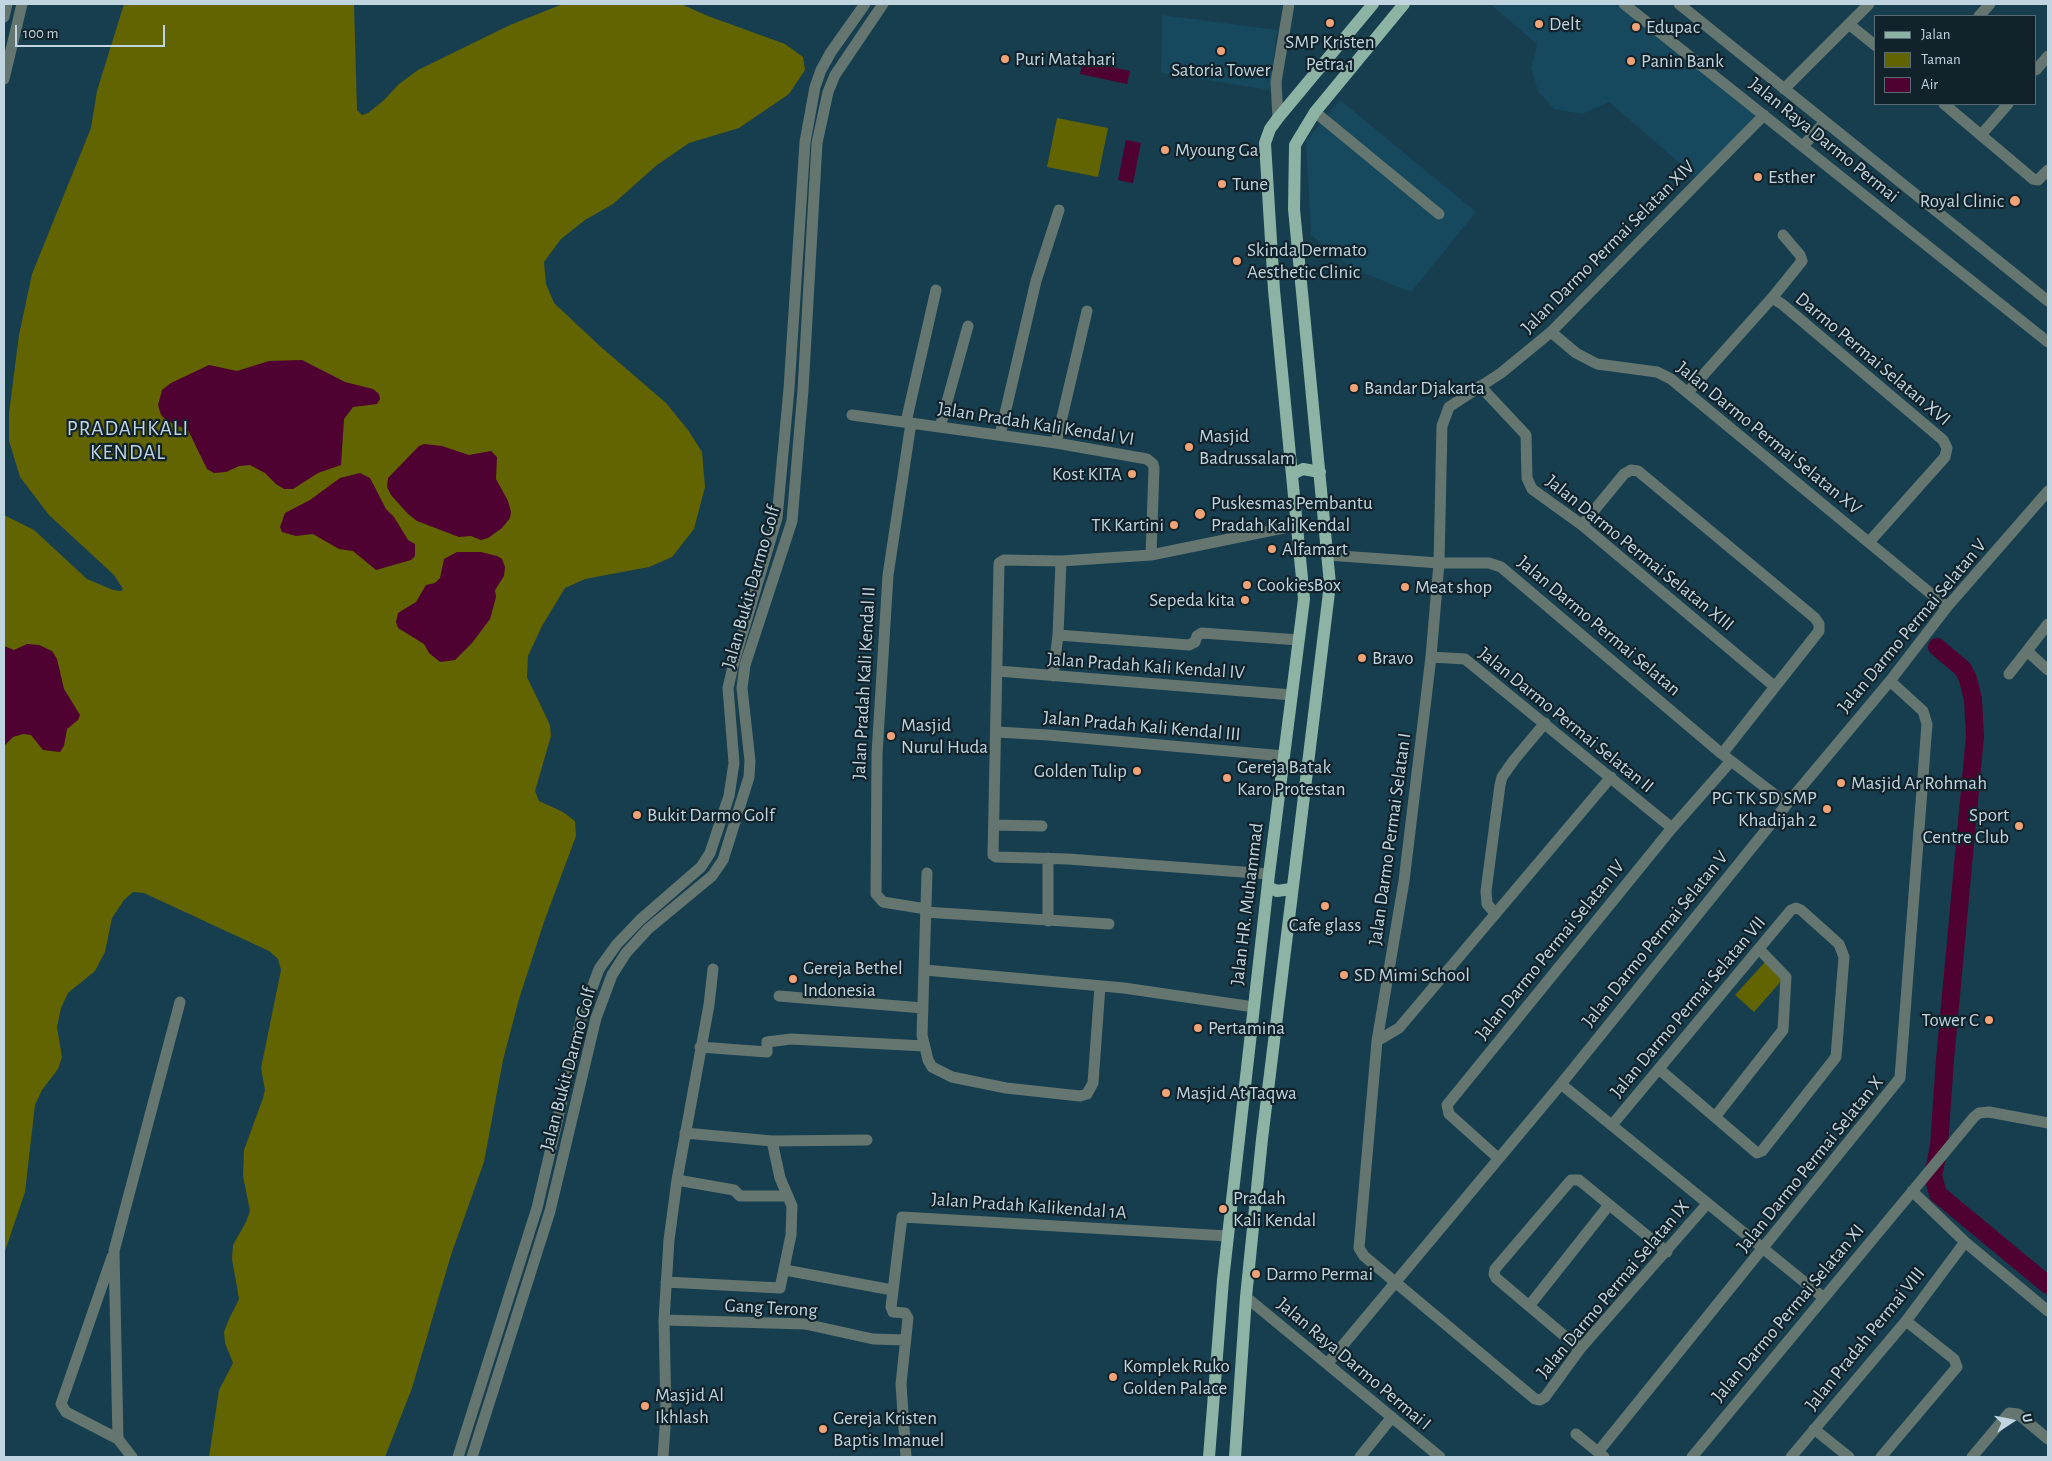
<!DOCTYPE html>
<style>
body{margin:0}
#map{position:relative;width:2052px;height:1461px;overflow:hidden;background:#163e4f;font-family:"Alegreya Sans",sans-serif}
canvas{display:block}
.frame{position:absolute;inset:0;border:5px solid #c1d5e0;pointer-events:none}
.legend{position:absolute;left:1874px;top:15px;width:162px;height:90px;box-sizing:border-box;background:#12222a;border:1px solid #586a73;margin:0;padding:6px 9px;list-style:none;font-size:15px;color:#c1d5e0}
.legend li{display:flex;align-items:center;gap:10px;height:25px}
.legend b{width:25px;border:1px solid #586a73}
.north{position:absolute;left:1987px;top:1396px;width:50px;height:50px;-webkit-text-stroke:4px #12222a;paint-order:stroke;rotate:79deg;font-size:14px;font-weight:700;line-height:20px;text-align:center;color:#c1d5e0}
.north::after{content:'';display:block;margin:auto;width:18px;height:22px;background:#c1d5e0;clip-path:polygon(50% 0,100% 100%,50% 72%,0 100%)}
.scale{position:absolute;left:15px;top:25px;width:150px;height:22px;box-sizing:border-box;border:2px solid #c1d5e0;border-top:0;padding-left:6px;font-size:15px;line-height:18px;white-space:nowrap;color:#c1d5e0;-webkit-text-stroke:4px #12222a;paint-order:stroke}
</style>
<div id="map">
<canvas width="2052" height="1461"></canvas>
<div class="frame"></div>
<ul class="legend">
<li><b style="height:6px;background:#8db3a5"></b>Jalan</li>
<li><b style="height:14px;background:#626301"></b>Taman</li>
<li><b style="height:14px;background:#4f0131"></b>Air</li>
</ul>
<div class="north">U</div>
<div class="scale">100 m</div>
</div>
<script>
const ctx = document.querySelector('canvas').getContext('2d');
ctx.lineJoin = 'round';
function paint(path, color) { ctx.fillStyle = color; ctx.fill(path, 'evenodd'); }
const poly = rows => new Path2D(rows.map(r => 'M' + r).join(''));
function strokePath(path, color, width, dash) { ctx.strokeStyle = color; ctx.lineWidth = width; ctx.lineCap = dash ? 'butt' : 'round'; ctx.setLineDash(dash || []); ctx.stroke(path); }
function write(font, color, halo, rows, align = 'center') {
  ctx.font = font + ' "Alegreya Sans",sans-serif'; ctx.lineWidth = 4.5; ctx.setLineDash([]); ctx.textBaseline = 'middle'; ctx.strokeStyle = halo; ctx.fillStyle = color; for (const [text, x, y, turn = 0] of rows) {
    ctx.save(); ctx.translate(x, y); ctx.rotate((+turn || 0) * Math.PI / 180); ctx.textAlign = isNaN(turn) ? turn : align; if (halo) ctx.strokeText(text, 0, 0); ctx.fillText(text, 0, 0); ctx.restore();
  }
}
paint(poly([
 [1490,4,1631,4,1760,110,1698,179,1609,102,1582,114,1554,109,1538,91,1531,68,1537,44],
 [1162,15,1277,30,1270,90,1161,73],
 [1340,100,1476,212,1411,292,1351,268,1311,235,1306,141]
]), '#16485e');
paint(poly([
 [124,4,354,4,357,110,362,115,368,113,383,101,399,84,418,70,510,25,563,4,681,4,708,16,785,44,803,57,805,70,789,94,739,128,689,143,657,165,613,204,585,220,561,239,544,262,546,284,554,303,601,347,666,403,688,430,702,452,705,487,694,529,672,557,649,567,585,579,565,588,542,626,528,656,527,677,550,725,551,736,535,791,539,801,563,812,575,821,576,836,544,922,519,999,503,1060,484,1162,451,1255,412,1388,385,1457,209,1457,219,1390,233,1363,225,1343,224,1332,229,1319,239,1299,232,1259,233,1245,246,1222,250,1211,243,1176,244,1150,263,1098,265,1090,261,1068,281,970,278,959,269,951,144,893,133,892,124,900,112,918,105,952,95,971,68,993,61,1008,57,1027,62,1057,58,1069,42,1090,35,1105,25,1192,4,1254,4,515,34,530,87,579,113,590,121,591,123,589,114,575,49,515,20,477,9,441,9,413,19,335,32,274,91,128,97,91],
 [1057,118,1108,128,1098,177,1047,167],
 [1765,962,1783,979,1754,1012,1735,995]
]), '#626301');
paint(poly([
 [1083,61,1130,71,1127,84,1080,74],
 [1126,140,1141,143,1133,183,1118,180],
 [302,360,345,382,373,389,379,394,380,399,377,404,353,407,344,419,341,465,318,473,293,489,284,489,276,484,265,473,250,465,239,466,226,472,214,473,207,469,188,430,167,421,161,415,158,405,162,390,171,383,209,365,237,371,269,361],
 [424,444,442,446,469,455,491,451,497,457,496,479,508,501,511,512,510,518,502,528,488,538,481,540,471,536,459,537,417,521,408,514,391,495,387,487,388,478,419,446],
 [360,473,370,478,386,509,394,517,408,540,415,544,415,556,411,560,376,570,353,551,339,549,313,534,296,536,282,532,280,527,285,513,310,500,340,478],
 [457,552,481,552,497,556,502,559,505,567,504,576,495,590,496,597,490,619,472,643,455,660,440,662,429,653,424,644,398,628,396,622,398,613,416,602,426,585,435,583,440,578,444,559],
 [27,644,39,645,52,651,57,659,64,689,80,715,78,720,67,729,64,746,60,752,43,750,31,735,23,734,13,737,4,746,4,646,14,650]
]), '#4f0131');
strokePath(poly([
 [1937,647,1963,669,1968,679,1973,699,1975,736,1945,1060,1939,1146,1933,1176,1938,1194,2048,1285]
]), '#4f0131', 18);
strokePath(poly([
 [1624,4,2048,342],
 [1679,4,2048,301],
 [1979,16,1990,4],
 [4,17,7,4],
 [1850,25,1876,46],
 [2036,70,2048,56],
 [4,79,22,4],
 [1784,89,1869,4],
 [1944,104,2033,179,2038,180,2048,170],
 [1315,112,1439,214],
 [1278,118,1276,82,1289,4],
 [1981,135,2008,104],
 [1803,146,1825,122],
 [1772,298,1782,304,1943,440,1947,448,1945,457,1870,541],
 [1551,332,1576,353,1597,364,1657,372,1671,379,1947,607],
 [1480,386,1526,435,1527,478,1532,489,1582,525,1774,686],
 [1688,392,1772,298,1802,261,1800,255,1783,235],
 [852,415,1056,443,1147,459,1153,464,1154,468,1151,555],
 [906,422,936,290],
 [911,423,888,575,877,754,876,894,883,902,926,909],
 [940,427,968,326],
 [1000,435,1036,281,1059,210],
 [1056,443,1087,311],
 [1582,525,1624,474,1631,470,1638,471,1815,618,1819,624,1819,631,1722,754],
 [1327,555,1439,563,1489,563,1501,567,1722,754,1787,804],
 [1058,635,1189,645,1195,642,1197,636,1202,633,1299,640],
 [2027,651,2048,670],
 [1431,657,1465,659,1672,828],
 [998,671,1292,695],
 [2009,674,2048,624],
 [1053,676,1058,635,1061,561],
 [997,732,1048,735,1284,756],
 [994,825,1042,826],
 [1048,858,1048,921],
 [927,873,922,1035,928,1060,932,1067,952,1077,1006,1088,1080,1096,1087,1094,1093,1083,1100,986],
 [1269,874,1068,859,996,857,993,855,999,563,1004,560,1061,561,1151,555,1298,525],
 [925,912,1109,924],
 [1495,913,1487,904,1486,891,1500,785,1502,777,1514,760,1545,723],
 [925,970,1124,988,1254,1007],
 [779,996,923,1008],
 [1377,1041,1399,1028,1611,777],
 [700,1047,767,1052,767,1042,791,1039,924,1046],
 [1561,1084,1824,1298],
 [1715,1117,1783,1030,1786,977,1759,949],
 [1612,1125,1791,910,1796,908,1801,910,1839,944,1844,957,1836,1057,1762,1151,1757,1153,1660,1070],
 [685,1133,772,1141,867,1140],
 [1498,1158,1449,1114,1447,1105,1672,828,1731,761],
 [677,1180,734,1190,740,1196,787,1196],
 [1912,1191,1965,1242,2048,1311],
 [1707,1204,1580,1349,1545,1397,1540,1400,1535,1399,1364,1256,1359,1248,1377,1041,1404,881,1431,657,1439,563,1442,426,1449,407,1501,373,1551,332,1764,115],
 [112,1257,61,1404,66,1412,118,1439],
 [785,1270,892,1290],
 [666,1282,780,1288,791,1235,792,1206,780,1178,772,1141],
 [1246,1297,1440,1457],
 [1529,1306,1609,1205],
 [664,1320,805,1324,873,1339,905,1340],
 [1580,1349,1496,1278,1494,1274,1495,1269,1571,1180,1579,1180,1667,1252],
 [1328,1363,1561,1084,1787,804,1890,681,1947,607,2048,491],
 [1814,1429,1849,1457],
 [1576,1434,1604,1457],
 [1598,1452,1900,1078,1927,724,1923,711,1890,681],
 [132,1457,118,1439,114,1251,180,1002],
 [458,1457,537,1208,582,1015,599,969,617,944,640,920,701,867,710,853,729,796,734,763,728,688,734,662,777,518,789,389,805,142,815,87,821,70,831,52,865,4],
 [472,1457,550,1211,596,1018,612,975,626,953,648,929,712,876,723,860,749,777,750,761,742,688,745,665,792,521,803,390,817,143,828,92,835,75,883,4],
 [663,1457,666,1413,664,1320,669,1240,677,1180,709,1005,713,969],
 [906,1457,901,1384,908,1318,905,1313,893,1312,891,1307,902,1217,1228,1236],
 [1360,1457,1392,1417],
 [1692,1457,1974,1117,1979,1113,1989,1112,2048,1123],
 [1791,1457,1906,1321,1965,1242],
 [1881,1457,1957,1367,1954,1359,1906,1321],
 [1972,1457,2009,1413,2018,1414,2048,1439]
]), '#64766f', 11);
strokePath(poly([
 [1293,474,1303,469,1320,472],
 [1268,887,1277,891,1291,889],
 [1209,1457,1223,1280,1269,874,1304,599,1274,290,1265,143,1270,129,1278,118,1373,4],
 [1235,1457,1246,1297,1262,1139,1330,584,1294,209,1295,145,1315,112,1404,4]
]), '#8db3a5', 12);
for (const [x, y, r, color] of [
 [1330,23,5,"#efa377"],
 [1539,24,5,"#efa377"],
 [1636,27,5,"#efa377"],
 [1221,51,5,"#efa377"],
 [1005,59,5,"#efa377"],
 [1631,61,5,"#efa377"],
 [1165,150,5,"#efa377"],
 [1758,177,5,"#efa377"],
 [1222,184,5,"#efa377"],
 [2015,201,6,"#efa377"],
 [1237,261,5,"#efa377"],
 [1354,388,5,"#efa377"],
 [1189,447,5,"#efa377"],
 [1132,474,5,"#efa377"],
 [1200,514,6,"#efa377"],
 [1174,525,5,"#efa377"],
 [1272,549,5,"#efa377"],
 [1247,585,5,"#efa377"],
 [1405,587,5,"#efa377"],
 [1245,600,5,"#efa377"],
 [1362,658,5,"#efa377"],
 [891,736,5,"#efa377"],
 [1137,771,5,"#efa377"],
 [1227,778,5,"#efa377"],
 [1841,783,5,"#efa377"],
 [1827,809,5,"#efa377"],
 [637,815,5,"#efa377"],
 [2019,826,5,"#efa377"],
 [1325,906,5,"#efa377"],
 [1344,975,5,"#efa377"],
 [793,979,5,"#efa377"],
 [1989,1020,5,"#efa377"],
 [1198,1028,5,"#efa377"],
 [1166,1093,5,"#efa377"],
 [1223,1209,5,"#efa377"],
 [1256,1274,5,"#efa377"],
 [1113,1377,5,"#efa377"],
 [645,1406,5,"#efa377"],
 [823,1429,5,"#efa377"]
]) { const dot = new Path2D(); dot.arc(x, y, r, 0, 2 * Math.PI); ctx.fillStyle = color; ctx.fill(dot); strokePath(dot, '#12222a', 2); }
write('19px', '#c1d5e0', '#12222a', [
 ["Delt",1549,24],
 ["Edupac",1646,27],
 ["SMP Kristen",1330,42,"center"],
 ["Petra 1",1330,64,"center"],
 ["Puri Matahari",1015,59],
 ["Panin Bank",1641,61],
 ["Satoria Tower",1221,70,"center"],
 ["Myoung Ga",1175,150],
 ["Esther",1768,177],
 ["Tune",1232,184],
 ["Royal Clinic",2004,201,"right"],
 ["Skinda Dermato",1247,250],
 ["Aesthetic Clinic",1247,272],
 ["Bandar Djakarta",1364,388],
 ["Masjid",1199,436],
 ["Badrussalam",1199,458],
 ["Kost KITA",1122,474,"right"],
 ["Puskesmas Pembantu",1211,503],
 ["Pradah Kali Kendal",1211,525],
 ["TK Kartini",1164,525,"right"],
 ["Alfamart",1282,549],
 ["CookiesBox",1257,585],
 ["Meat shop",1415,587],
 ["Sepeda kita",1235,600,"right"],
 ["Bravo",1372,658],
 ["Masjid",901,725],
 ["Nurul Huda",901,747],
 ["Gereja Batak",1237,767],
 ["Karo Protestan",1237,789],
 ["Golden Tulip",1127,771,"right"],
 ["Masjid Ar Rohmah",1851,783],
 ["PG TK SD SMP",1817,798,"right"],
 ["Khadijah 2",1817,820,"right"],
 ["Bukit Darmo Golf",647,815],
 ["Sport",2009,815,"right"],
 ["Centre Club",2009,837,"right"],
 ["Cafe glass",1325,925,"center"],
 ["Gereja Bethel",803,968],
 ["Indonesia",803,990],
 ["SD Mimi School",1354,975],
 ["Tower C",1979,1020,"right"],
 ["Pertamina",1208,1028],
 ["Masjid At Taqwa",1176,1093],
 ["Pradah",1233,1198],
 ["Kali Kendal",1233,1220],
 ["Darmo Permai",1266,1274],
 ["Komplek Ruko",1123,1366],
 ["Golden Palace",1123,1388],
 ["Masjid Al",655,1395],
 ["Ikhlash",655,1417],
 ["Gereja Kristen",833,1418],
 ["Baptis Imanuel",833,1440]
], 'left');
write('19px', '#c1d5e0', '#12222a', [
 ["Jalan Raya Darmo Permai",1824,140,39],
 ["Jalan Darmo Permai Selatan XIV",1608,247,-45],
 ["Darmo Permai Selatan XVI",1873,359,40],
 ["Jalan Pradah Kali Kendal VI",1036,424,9],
 ["Jalan Darmo Permai Selatan XV",1769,438,39],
 ["Jalan Darmo Permai Selatan XIII",1640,553,39],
 ["Jalan Bukit Darmo Golf",751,587,-74],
 ["Jalan Darmo Permai Selatan",1599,626,40],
 ["Jalan Darmo Permai Selatan V",1912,626,-50],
 ["Jalan Pradah Kali Kendal IV",1146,666,4],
 ["Jalan Pradah Kali Kendal II",864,683,-87],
 ["Jalan Darmo Permai Selatan II",1566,720,39],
 ["Jalan Pradah Kali Kendal III",1142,726,5],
 ["Jalan Darmo Permai Selatan I",1390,839,-82],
 ["Jalan HR. Muhammad",1247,904,-83],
 ["Jalan Darmo Permai Selatan V",1655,939,-51],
 ["Jalan Darmo Permai Selatan IV",1550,950,-51],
 ["Jalan Darmo Permai Selatan VII",1688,1007,-50],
 ["Jalan Bukit Darmo Golf",568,1069,-75],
 ["Jalan Darmo Permai Selatan X",1810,1164,-51],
 ["Jalan Pradah Kalikendal 1A",1029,1206,4],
 ["Jalan Darmo Permai Selatan IX",1613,1289,-50],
 ["Gang Terong",771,1308,3],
 ["Jalan Darmo Permai Selatan XI",1788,1313,-50],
 ["Jalan Pradah Permai VIII",1865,1339,-51],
 ["Jalan Raya Darmo Permai I",1354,1364,40]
]);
ctx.letterSpacing = '1px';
write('21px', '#c1d5e0', '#12222a', [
 ["PRADAHKALI",128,429],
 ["KENDAL",128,453]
]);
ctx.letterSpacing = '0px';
</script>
